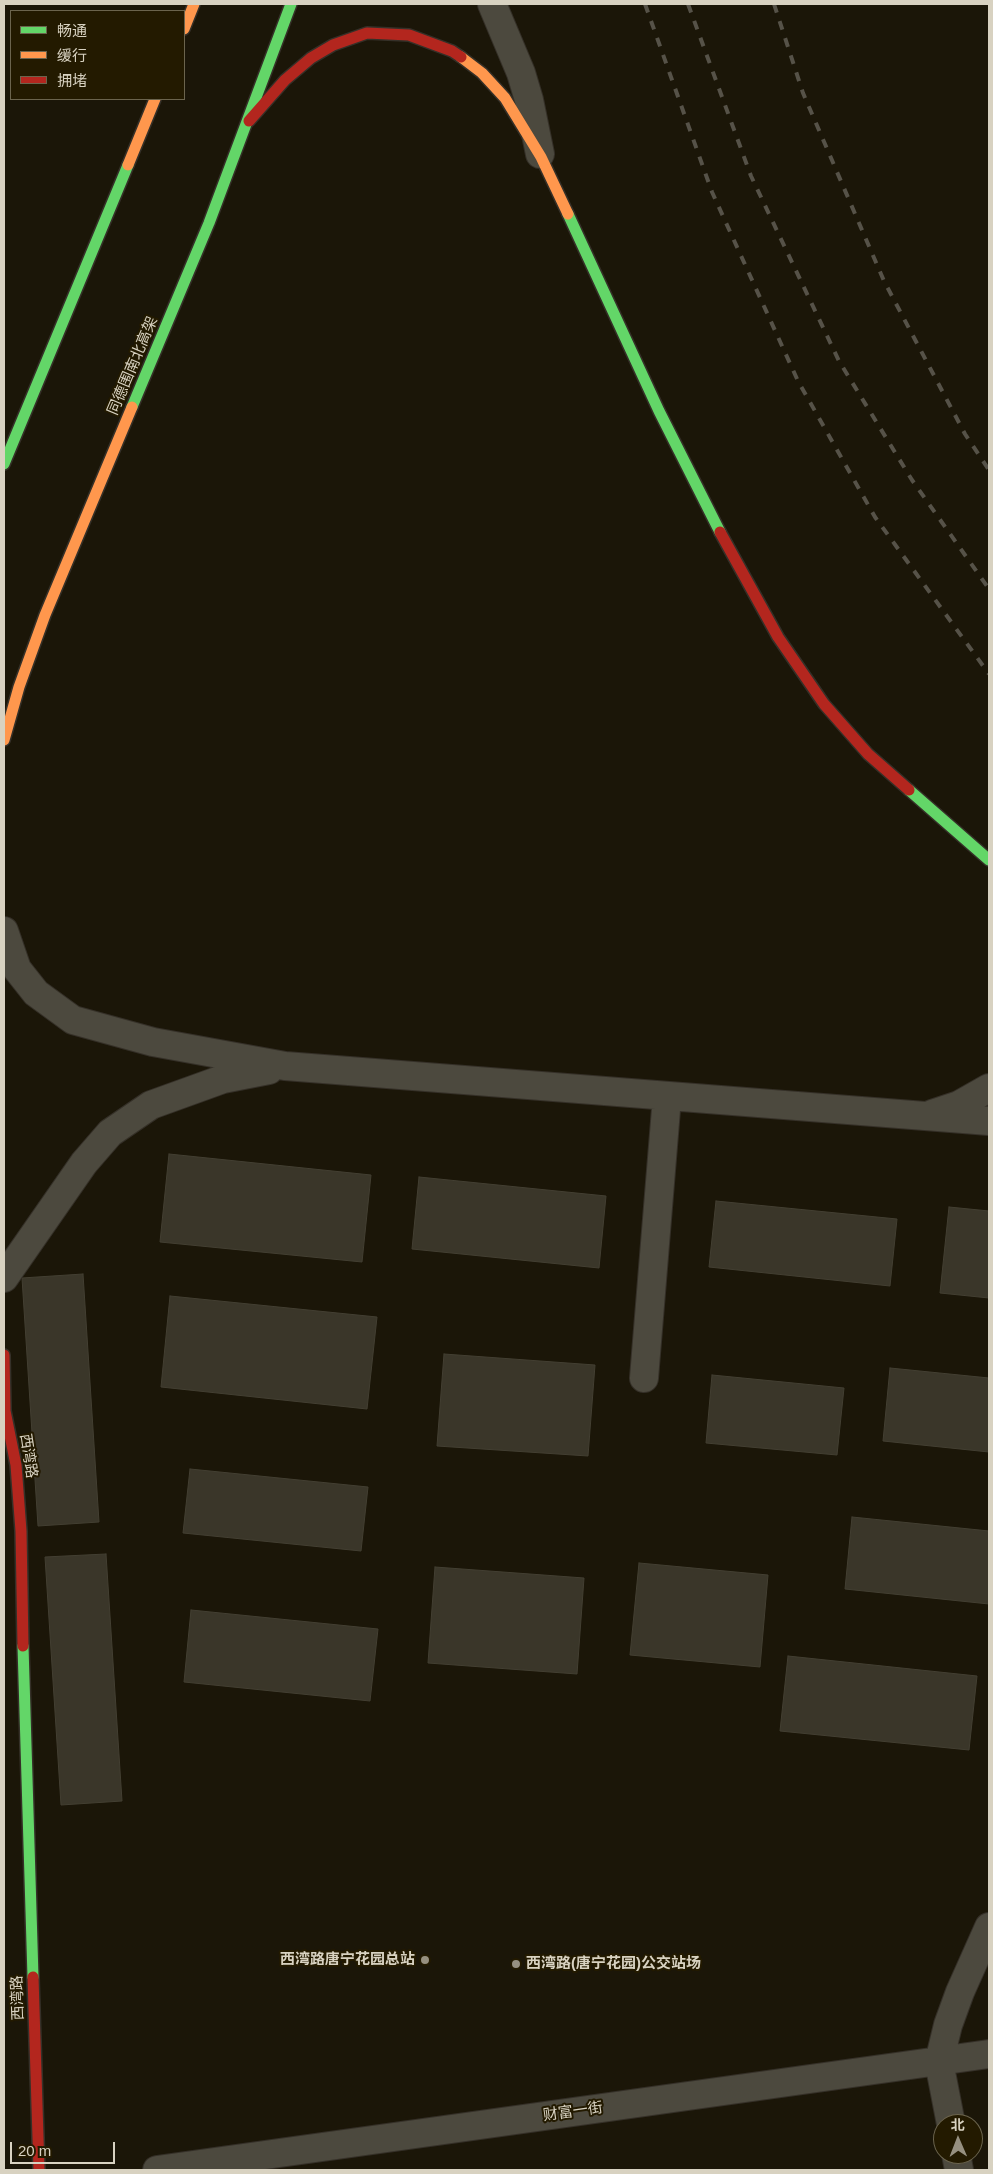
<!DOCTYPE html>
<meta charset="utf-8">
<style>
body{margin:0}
#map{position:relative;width:993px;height:2174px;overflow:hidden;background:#1b1608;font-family:Arial,"Noto Sans SC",sans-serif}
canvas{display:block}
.frame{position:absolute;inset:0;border:5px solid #d8d2c1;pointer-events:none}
.legend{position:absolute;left:10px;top:10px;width:175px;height:90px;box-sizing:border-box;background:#231a00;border:1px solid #6b644d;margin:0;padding:6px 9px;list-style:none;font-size:15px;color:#d8d2c1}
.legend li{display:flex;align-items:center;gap:10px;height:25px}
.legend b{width:25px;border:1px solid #6b644d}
.north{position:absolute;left:933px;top:2114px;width:50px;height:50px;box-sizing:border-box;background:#231a00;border:1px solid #6b644d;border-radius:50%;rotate:359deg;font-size:14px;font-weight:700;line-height:20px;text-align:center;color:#d8d2c1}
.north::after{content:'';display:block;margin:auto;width:18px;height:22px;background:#969080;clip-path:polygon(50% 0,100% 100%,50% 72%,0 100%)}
.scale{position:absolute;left:10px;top:2142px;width:105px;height:22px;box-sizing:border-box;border:2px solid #d8d2c1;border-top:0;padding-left:6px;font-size:15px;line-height:18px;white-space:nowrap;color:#d8d2c1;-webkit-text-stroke:4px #231a00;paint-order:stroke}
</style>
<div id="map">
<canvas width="993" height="2174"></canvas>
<div class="frame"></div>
<ul class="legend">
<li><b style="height:6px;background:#63d668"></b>畅通</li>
<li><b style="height:6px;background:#ff974d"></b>缓行</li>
<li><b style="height:6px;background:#b3261e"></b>拥堵</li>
</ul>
<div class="north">北</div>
<div class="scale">20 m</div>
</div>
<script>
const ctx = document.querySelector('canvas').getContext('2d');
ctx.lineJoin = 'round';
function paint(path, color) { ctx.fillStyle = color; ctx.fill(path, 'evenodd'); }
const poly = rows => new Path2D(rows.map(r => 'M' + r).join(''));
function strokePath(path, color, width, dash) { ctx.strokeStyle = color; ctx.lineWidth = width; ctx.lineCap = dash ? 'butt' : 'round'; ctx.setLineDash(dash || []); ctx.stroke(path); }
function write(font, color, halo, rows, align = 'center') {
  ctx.font = font + ' Arial,"Noto Sans SC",sans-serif'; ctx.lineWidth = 4; ctx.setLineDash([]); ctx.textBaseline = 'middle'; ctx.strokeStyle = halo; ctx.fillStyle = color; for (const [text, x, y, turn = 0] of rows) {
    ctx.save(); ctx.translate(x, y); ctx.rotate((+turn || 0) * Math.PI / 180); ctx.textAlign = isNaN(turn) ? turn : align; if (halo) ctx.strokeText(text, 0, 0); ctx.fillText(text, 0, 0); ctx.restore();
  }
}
const building = poly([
 [169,1154,371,1175,362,1262,160,1242,169,1154],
 [419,1177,606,1196,599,1268,412,1249,419,1177],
 [716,1201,897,1219,890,1286,709,1267,716,1201],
 [949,1207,989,1211,989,1298,940,1293,949,1207],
 [83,1274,99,1522,38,1526,22,1278,83,1274],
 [170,1296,377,1317,367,1409,161,1387,170,1296],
 [444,1354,595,1365,588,1456,437,1446,444,1354],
 [890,1368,989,1378,989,1452,883,1441,890,1368],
 [712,1375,844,1388,837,1455,706,1443,712,1375],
 [190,1469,368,1487,361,1551,183,1533,190,1469],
 [852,1517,989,1531,989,1604,845,1589,852,1517],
 [106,1554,122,1801,61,1805,45,1557,106,1554],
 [639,1563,768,1575,760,1667,630,1655,639,1563],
 [435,1567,584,1578,577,1674,428,1663,435,1567],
 [191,1610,378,1629,370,1701,184,1682,191,1610],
 [788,1656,977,1676,969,1750,780,1731,788,1656]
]);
paint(building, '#3a3629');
strokePath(building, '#433f32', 1);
const street = poly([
 [492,4,521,73,529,100,540,154],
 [4,931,17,969,36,993,73,1020,153,1042,285,1066,989,1121],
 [932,1114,959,1105,989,1088],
 [4,1278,84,1163,110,1133,151,1105,223,1079,269,1070],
 [644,1378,667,1097],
 [951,2124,939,2062,948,2025,960,1992,989,1927],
 [956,2154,959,2170],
 [157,2170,989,2054]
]);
const fast = poly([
 [568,214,659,411,720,532],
 [132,407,209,223,291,4],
 [4,464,128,165],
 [909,790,989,860],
 [23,1646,33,1977]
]);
const slow = poly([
 [184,29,194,4],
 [461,57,482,73,505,98,541,157,568,214],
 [128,165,155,99],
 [4,740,19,687,45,615,132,407]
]);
const jam = poly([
 [249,121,285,80,311,58,333,45,367,33,409,35,452,51,461,57],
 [720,532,778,637,824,704,868,754,909,790],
 [4,1355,5,1410],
 [4,1406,16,1465,21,1531,23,1646],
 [33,1977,39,2170]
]);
strokePath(street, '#353028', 30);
strokePath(fast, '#353028', 14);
strokePath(slow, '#353028', 14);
strokePath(jam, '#353028', 14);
strokePath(street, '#4c493e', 28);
strokePath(fast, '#63d668', 11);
strokePath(slow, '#ff974d', 11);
strokePath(jam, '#b3261e', 11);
strokePath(poly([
 [645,4,712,192,798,381,875,517,989,674],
 [688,4,751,176,839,361,912,480,989,589],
 [774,4,803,93,884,281,965,434,989,470]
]), '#565248', 4, [9, 9]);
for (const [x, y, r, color] of [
 [425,1960,5,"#969080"],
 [516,1964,5,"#969080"]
]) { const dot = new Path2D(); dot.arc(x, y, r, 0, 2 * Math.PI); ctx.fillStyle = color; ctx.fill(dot); strokePath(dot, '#231a00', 2); }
write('15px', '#d8d2c1', '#231a00', [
 ["同德围南北高架",133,366,-67],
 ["西湾路",28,1456,81],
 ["西湾路",18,1998,-92],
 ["财富一街",573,2112,-8]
]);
write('bold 15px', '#d8d2c1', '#231a00', [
 ["西湾路唐宁花园总站",415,1960],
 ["西湾路(唐宁花园)公交站场",526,1964,"left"]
], 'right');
</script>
